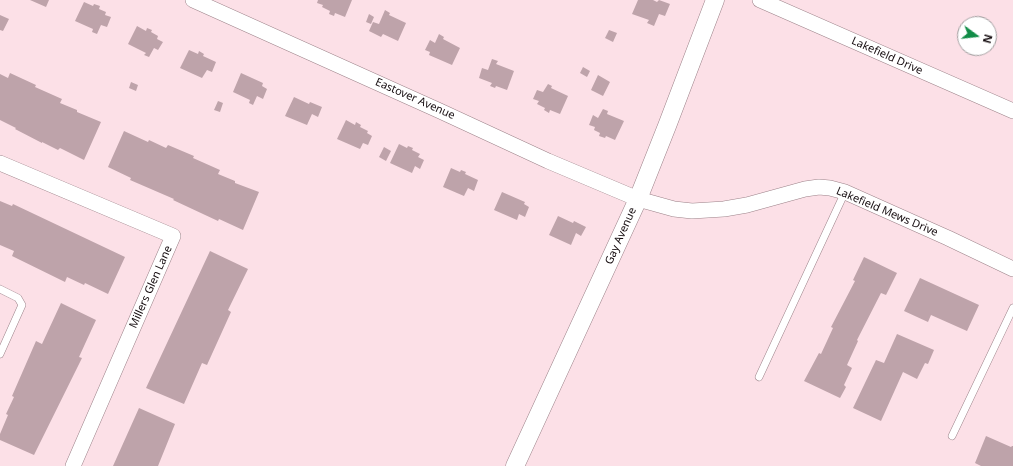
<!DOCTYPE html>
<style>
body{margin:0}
#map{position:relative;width:1013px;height:466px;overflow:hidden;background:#fce0e7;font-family:"Noto Sans",sans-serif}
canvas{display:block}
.north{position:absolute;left:957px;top:16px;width:40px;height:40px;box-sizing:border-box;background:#fff;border:1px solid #a19e9f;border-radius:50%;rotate:105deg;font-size:11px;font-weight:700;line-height:16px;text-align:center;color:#150c0f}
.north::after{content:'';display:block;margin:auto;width:14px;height:18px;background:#118c47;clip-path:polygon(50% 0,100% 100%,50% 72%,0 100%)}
</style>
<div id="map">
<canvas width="1013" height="466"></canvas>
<div class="north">N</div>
</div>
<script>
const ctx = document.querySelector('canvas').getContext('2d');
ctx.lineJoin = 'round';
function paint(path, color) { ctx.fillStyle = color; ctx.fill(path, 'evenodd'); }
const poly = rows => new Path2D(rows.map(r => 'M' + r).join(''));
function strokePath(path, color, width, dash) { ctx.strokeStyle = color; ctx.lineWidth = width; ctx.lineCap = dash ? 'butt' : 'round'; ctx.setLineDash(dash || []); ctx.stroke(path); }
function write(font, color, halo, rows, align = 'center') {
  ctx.font = font + ' "Noto Sans",sans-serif'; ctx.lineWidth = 3; ctx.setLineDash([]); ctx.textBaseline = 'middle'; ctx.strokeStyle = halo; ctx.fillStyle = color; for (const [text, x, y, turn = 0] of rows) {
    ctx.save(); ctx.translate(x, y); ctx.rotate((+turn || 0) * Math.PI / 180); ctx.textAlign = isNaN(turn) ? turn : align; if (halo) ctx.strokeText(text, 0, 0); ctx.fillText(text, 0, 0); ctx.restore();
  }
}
paint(poly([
 [30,0,49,0,46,7],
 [318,0,352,0,345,17,335,13,334,16,329,14,330,11,322,7,323,5,317,3],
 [638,0,653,0,657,2,659,0,670,4,665,16,659,14,654,26,647,23,649,20,632,14],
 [84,2,93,6,94,4,100,6,99,9,106,12,105,15,111,17,107,27,101,25,97,34,92,32,93,29,75,21],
 [385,10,390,13,389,15,406,23,398,41,383,34,381,37,369,31,373,22,379,24],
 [369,14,374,17,371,24,366,22],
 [0,15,9,19,3,31,0,30],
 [137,26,146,31,147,28,152,30,151,32,158,36,157,39,163,42,158,50,154,48,149,57,144,55,146,53,128,44],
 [609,30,617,33,613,42,605,38],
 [439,34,444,37,443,39,460,48,452,65,429,55,430,52,425,50,430,40,435,43],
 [189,50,198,54,199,51,204,54,203,56,216,62,212,72,207,70,202,78,180,68],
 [492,59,498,61,496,64,514,71,507,90,496,86,495,88,490,86,492,83,479,78,482,68,488,70],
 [583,67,590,71,587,77,580,73],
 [10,73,36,85,35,87,62,99,60,103,77,110,77,112,101,122,84,160,60,148,58,150,42,142,42,143,15,129,16,128,0,120,0,74,8,78],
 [241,73,263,83,262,86,267,89,263,99,257,96,253,105,249,103,250,100,233,92],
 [598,75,610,82,603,96,591,90],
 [131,82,138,85,136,91,129,88],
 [548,84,552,86,551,88,568,96,560,114,550,110,549,113,544,110,545,108,537,104,539,101,533,99,537,90,543,92],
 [294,97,309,104,310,102,322,107,318,117,312,114,307,125,285,116],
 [218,101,223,103,220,112,214,110],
 [603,109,608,111,607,114,624,121,615,140,606,136,605,138,599,136,600,133,594,130,595,127,589,125,593,115,598,118],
 [346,120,355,125,356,122,361,125,360,127,368,131,367,133,372,136,368,145,363,143,360,149,337,139],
 [124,131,148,142,149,140,166,148,168,145,194,156,193,158,220,170,218,174,235,181,235,183,259,192,243,230,219,219,218,221,173,200,174,199,130,180,131,178,108,167],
 [399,144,407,148,408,146,413,148,412,150,420,154,418,157,424,160,420,169,415,166,412,173,390,163],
 [384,147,391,151,386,161,379,157],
 [451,168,460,172,461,170,466,172,465,174,478,180,474,191,468,188,464,196,443,187],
 [502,192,525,202,524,204,529,207,525,217,519,214,517,220,494,210],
 [0,201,12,206,13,204,125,257,108,294,85,283,84,285,67,277,65,282,12,256,14,251,0,245],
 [558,216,573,223,574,221,586,227,581,236,576,233,571,245,549,235],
 [210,251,248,269,228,310,231,312,207,365,202,363,184,404,146,388],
 [864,257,897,273,886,295,881,293,857,340,858,341,847,365,852,368,844,385,846,387,840,398,804,381,819,353,821,354,833,328,831,327,855,281,853,280],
 [920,278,979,305,967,331,931,315,928,322,904,311],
 [61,303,96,320,79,357,82,358,34,455,0,440,0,434,8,415,6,414,14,397,12,396,36,341,42,344],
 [897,334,934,350,928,364,925,363,917,379,903,372,881,421,853,408,876,360,884,363],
 [139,408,175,424,158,466,113,466],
 [986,436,1011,447,1012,446,1013,446,1013,466,981,466,975,463]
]), '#bea3aa');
const service = poly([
 [0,289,18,298,22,305,0,354],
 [759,377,845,192],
 [952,436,1013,308]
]);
const minor = poly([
 [193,0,440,111,548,161,638,199,674,209,692,211,724,209,747,205,805,189,819,187,830,188,845,192,948,238,1013,269],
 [760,0,1013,111],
 [0,163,173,236,73,466]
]);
const tertiary = poly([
 [515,466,638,199,667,126,715,0]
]);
strokePath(service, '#9c8289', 8);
strokePath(minor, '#9c8289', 16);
strokePath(tertiary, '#9c8289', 19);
strokePath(service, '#fff', 7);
strokePath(minor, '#fff', 15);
strokePath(tertiary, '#fff', 18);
write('11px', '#150c0f', '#fff', [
 ["Lakefield Drive",887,56,24],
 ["Eastover Avenue",415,99,24],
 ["Lakefield Mews Drive",887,212,23],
 ["Gay Avenue",621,236,-66],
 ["Millers Glen Lane",151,287,-66]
]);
</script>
